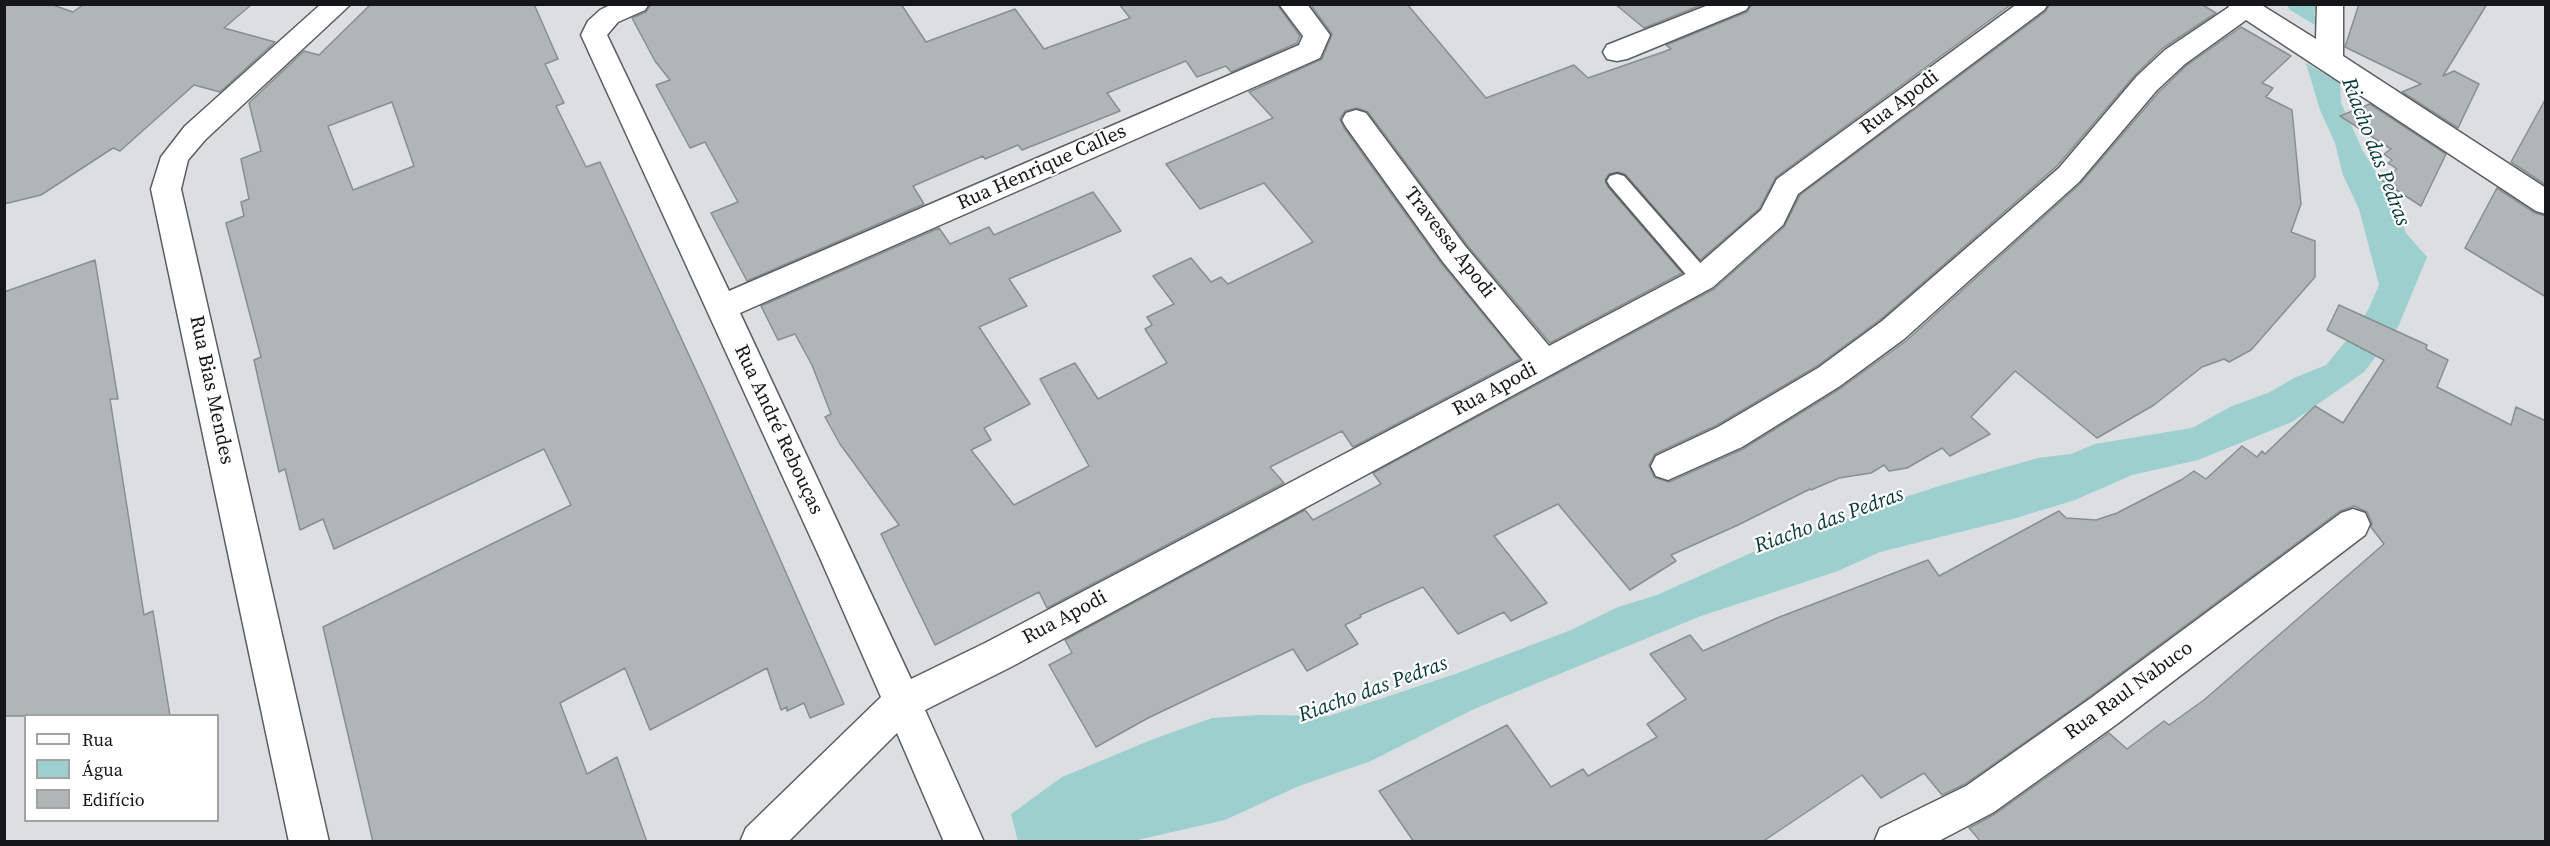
<!DOCTYPE html>
<meta charset="utf-8">
<style>
body{margin:0}
#map{position:relative;width:2550px;height:846px;overflow:hidden;background:#dbdfe2;font-family:"Source Serif 4",serif}
canvas{display:block}
.frame{position:absolute;inset:0;border:6px solid #151617;pointer-events:none}
.legend{position:absolute;left:24px;top:714px;width:195px;height:108px;box-sizing:border-box;background:#fff;border:2px solid #a1a2a2;margin:0;padding:8px 10px;list-style:none;font-size:18px;color:#151617}
.legend li{display:flex;align-items:center;gap:12px;height:30px}
.legend b{width:30px;border:2px solid #a1a2a2}
</style>
<div id="map">
<canvas width="2550" height="846"></canvas>
<div class="frame"></div>
<ul class="legend">
<li><b style="height:8px;background:#fff"></b>Rua</li>
<li><b style="height:16px;background:#9ccfcd"></b>Água</li>
<li><b style="height:16px;background:#b0b5b7"></b>Edifício</li>
</ul>
</div>
<script>
const ctx = document.querySelector('canvas').getContext('2d');
ctx.lineJoin = 'round';
function paint(path, color) { ctx.fillStyle = color; ctx.fill(path, 'evenodd'); }
const poly = rows => new Path2D(rows.map(r => 'M' + r).join(''));
function strokePath(path, color, width, dash) { ctx.strokeStyle = color; ctx.lineWidth = width; ctx.lineCap = dash ? 'butt' : 'round'; ctx.setLineDash(dash || []); ctx.stroke(path); }
function write(font, color, halo, rows, align = 'center') {
  ctx.font = font + ' "Source Serif 4",serif'; ctx.lineWidth = 4.5; ctx.setLineDash([]); ctx.textBaseline = 'middle'; ctx.strokeStyle = halo; ctx.fillStyle = color; for (const [text, x, y, turn = 0] of rows) {
    ctx.save(); ctx.translate(x, y); ctx.rotate((+turn || 0) * Math.PI / 180); ctx.textAlign = isNaN(turn) ? turn : align; if (halo) ctx.strokeText(text, 0, 0); ctx.fillText(text, 0, 0); ctx.restore();
  }
}
paint(poly([
 [2287,5,2316,5,2314,14,2320,28,2290,10],
 [2306,63,2340,83,2341,103,2363,151,2391,197,2406,233,2427,257,2398,327,2364,372,2292,422,2198,460,2132,475,2075,500,2016,518,1880,552,1838,571,1701,616,1474,709,1371,761,1299,786,1225,820,1133,841,1018,842,1011,814,1062,777,1151,740,1212,718,1258,715,1329,716,1458,673,1571,630,1618,607,1657,595,1769,545,1822,529,1872,508,1942,485,2038,458,2071,454,2095,444,2192,428,2230,407,2270,392,2294,378,2326,365,2356,329,2368,310,2379,285,2359,209,2343,175,2335,143,2320,110]
]), '#9ccfcd');
const building = poly([
 [4,4,50,4,73,12,84,4,252,4,224,28,275,42,220,92,194,85,120,151,113,148,41,195,4,204,4,4],
 [371,4,534,4,558,59,545,64,564,103,556,106,586,167,600,162,711,403,844,704,810,718,804,703,787,711,787,707,781,710,767,668,650,730,625,668,560,703,587,774,617,757,647,842,373,842,323,627,571,505,544,449,334,549,323,519,300,530,285,469,279,472,254,360,261,357,226,223,244,216,241,202,249,199,241,159,261,151,249,103,304,51,319,55,371,4],
 [392,102,414,166,353,190,328,126,392,102],
 [651,4,901,4,926,42,1015,9,1044,49,1130,18,1119,4,1277,4,1300,36,1297,43,1231,72,1226,66,1197,77,1186,61,1107,93,1120,111,1022,150,1018,145,985,159,983,156,913,186,924,204,747,281,711,213,738,202,705,142,690,148,656,85,670,80,655,61,632,18,646,12,651,4],
 [1310,4,1407,4,1486,98,1574,65,1588,78,1663,52,1671,49,1666,45,1747,12,1752,4,2012,4,1776,177,1759,209,1700,260,1626,175,1618,172,1609,174,1605,180,1608,187,1682,273,1550,343,1467,245,1368,112,1357,108,1345,111,1340,119,1344,128,1441,263,1520,359,1353,447,1342,431,1270,467,1284,483,1047,608,1039,592,935,645,881,534,899,525,840,444,825,417,831,414,812,365,795,334,778,340,761,306,939,228,950,244,989,227,994,235,1093,192,1121,231,1009,279,1027,306,979,327,1030,404,984,428,991,440,971,450,1014,505,1089,466,1040,379,1075,363,1098,399,1167,363,1145,329,1152,325,1147,317,1174,304,1153,276,1191,258,1211,282,1221,277,1228,284,1313,242,1264,183,1200,209,1166,164,1273,118,1249,92,1322,59,1332,34,1310,4],
 [1615,4,1704,4,1644,28,1615,4],
 [2050,4,2201,4,2216,13,2163,48,2135,75,2057,166,1881,319,1817,366,1717,425,1655,454,1649,465,1654,477,1669,482,1743,449,1841,388,1906,341,2080,184,2159,92,2186,66,2241,27,2291,56,2262,83,2273,88,2266,97,2292,110,2301,204,2291,232,2315,241,2315,277,2251,350,2229,362,2224,359,2202,367,2154,405,2097,438,2015,371,1971,417,1990,434,1950,456,1942,448,1907,468,1889,471,1884,465,1871,473,1839,478,1811,490,1810,489,1738,525,1671,555,1676,561,1630,590,1558,504,1494,536,1547,603,1511,621,1504,612,1458,634,1423,587,1360,615,1361,617,1345,625,1358,644,1307,671,1293,649,1148,718,1096,747,1049,665,1072,653,1065,640,1305,510,1313,520,1381,484,1373,473,1714,289,1784,227,1800,195,2045,12,2050,4],
 [2359,4,2487,4,2443,76,2454,71,2479,84,2458,128,2402,92,2421,84,2345,47,2359,4],
 [2546,98,2546,185,2511,162,2546,98],
 [2370,104,2446,154,2421,206,2381,180,2397,169,2388,163,2392,160,2384,154,2391,149,2340,116,2370,104],
 [2497,188,2535,213,2546,216,2546,297,2465,248,2497,188],
 [95,260,118,399,110,399,144,615,153,611,170,716,4,716,4,292,95,260],
 [2339,305,2427,345,2426,349,2448,360,2437,387,2511,425,2516,407,2546,421,2546,842,1981,842,1969,828,1995,814,2109,733,2127,749,2164,721,2169,725,2204,700,2384,544,2371,527,2372,523,2367,512,2354,506,2340,511,2078,705,1965,784,1942,795,1924,773,1881,798,1862,775,1762,842,1414,842,1379,791,1507,725,1551,787,1583,769,1588,776,1657,737,1647,724,1686,699,1650,654,1690,635,1703,651,1777,618,1928,560,1939,576,2059,511,2066,518,2096,520,2117,513,2181,480,2194,471,2206,479,2242,446,2257,457,2262,451,2265,454,2315,406,2343,423,2384,360,2327,330,2339,305]
]);
paint(building, '#b0b5b7');
strokePath(building, '#898e90', 1.5);
const service = poly([
 [1617,174,1624,176,1709,273,1712,279,1709,285,1702,287,1695,285,1610,186,1607,181,1610,176,1617,174]
]);
const minor = poly([
 [321,4,351,4,205,140,188,160,181,189,329,842,289,842,151,189,161,157,185,126,321,4],
 [612,4,649,4,645,10,618,22,607,35,729,291,1299,45,1303,36,1279,4,1307,4,1330,35,1320,58,740,313,911,679,985,643,1523,360,1443,262,1346,127,1342,120,1346,113,1356,110,1366,113,1465,246,1549,346,1691,271,1761,210,1777,179,2017,4,2048,4,2044,10,1798,194,1783,225,1713,287,1011,667,925,710,984,842,944,842,897,733,788,842,740,842,746,828,881,697,820,558,581,35,588,21,600,10,612,4],
 [1711,4,1750,4,1746,10,1627,59,1617,61,1607,59,1603,52,1607,45,1711,4],
 [2227,4,2260,4,2316,39,2317,4,2343,4,2343,56,2546,188,2546,214,2536,211,2246,20,2185,64,2157,90,2079,182,1904,339,1840,386,1742,447,1668,480,1656,476,1651,466,1656,456,1718,427,1818,368,1882,321,2059,168,2137,76,2165,50,2229,7,2227,4],
 [2353,509,2365,513,2370,524,2365,535,2117,724,1994,812,1937,842,1874,842,1880,828,1966,786,2091,698,2341,513,2353,509]
]);
strokePath(service, '#595d60', 4);
strokePath(minor, '#595d60', 3);
paint(service, '#fff');
paint(minor, '#fff');
write('20px', '#151617', '#fff', [
 ["Rua Apodi",1900,103,-37],
 ["Rua Henrique Calles",1042,168,-24],
 ["Travessa Apodi",1449,243,52],
 ["Rua Bias Mendes",211,390,78],
 ["Rua Apodi",1495,390,-28],
 ["Rua André Rebouças",778,430,65],
 ["Rua Apodi",1065,618,-28],
 ["Rua Raul Nabuco",2129,691,-36]
]);
write('italic 21px', '#033635', '#fff', [
 ["Riacho das Pedras",2375,152,69],
 ["Riacho das Pedras",1829,521,-20],
 ["Riacho das Pedras",1373,690,-20]
]);
</script>
